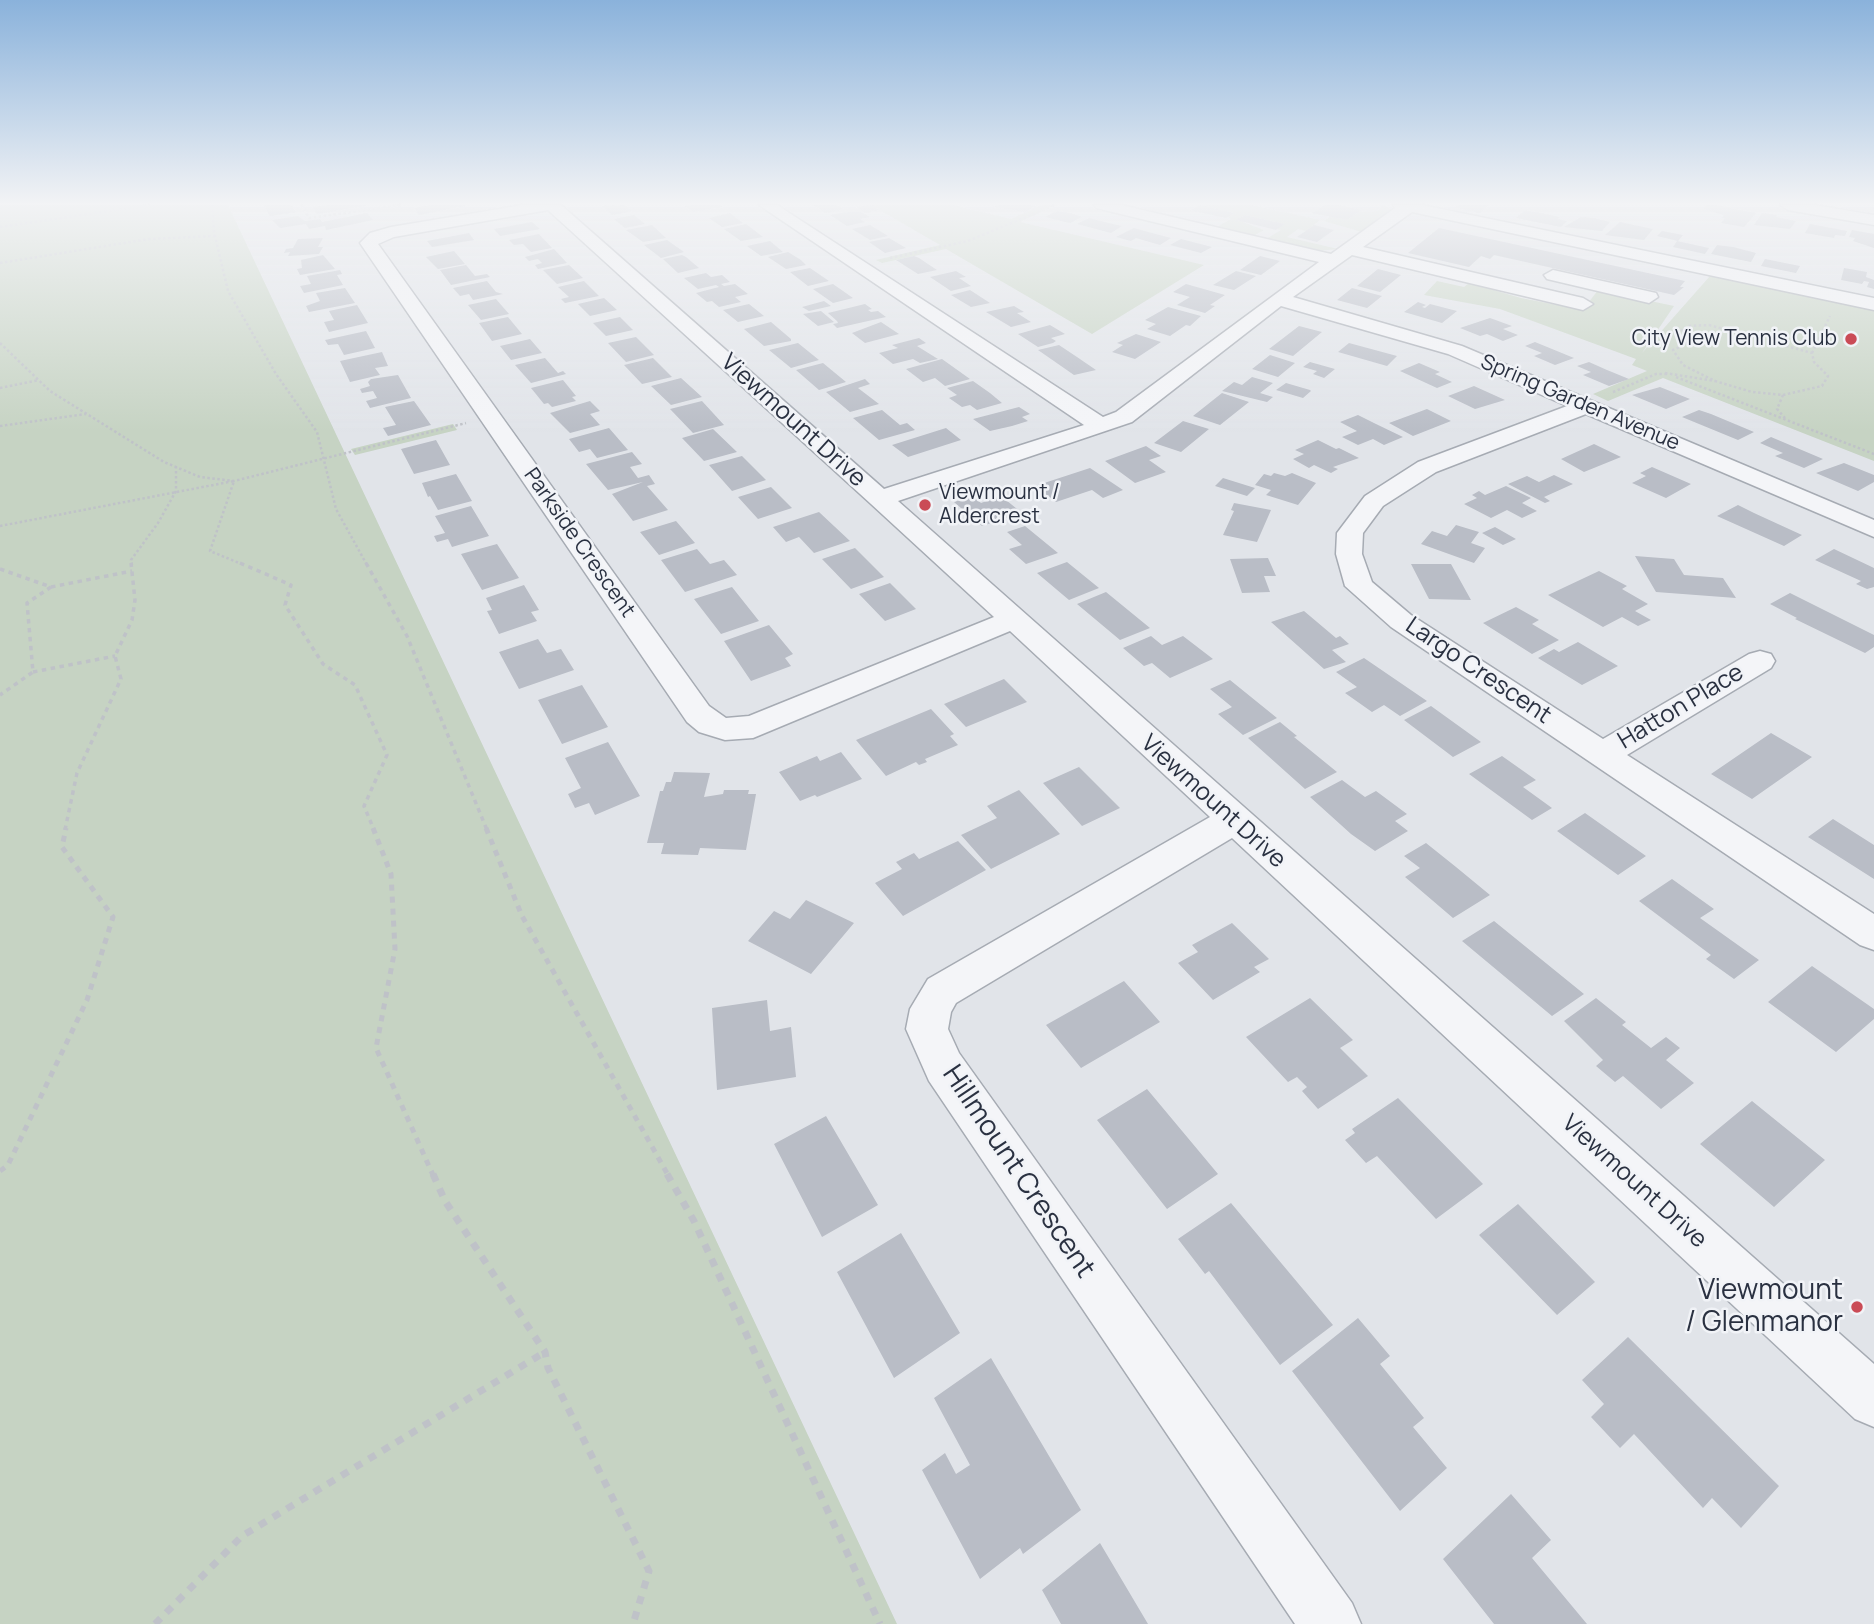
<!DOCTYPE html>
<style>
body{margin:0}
canvas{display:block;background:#e1e4e9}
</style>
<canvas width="1874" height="1624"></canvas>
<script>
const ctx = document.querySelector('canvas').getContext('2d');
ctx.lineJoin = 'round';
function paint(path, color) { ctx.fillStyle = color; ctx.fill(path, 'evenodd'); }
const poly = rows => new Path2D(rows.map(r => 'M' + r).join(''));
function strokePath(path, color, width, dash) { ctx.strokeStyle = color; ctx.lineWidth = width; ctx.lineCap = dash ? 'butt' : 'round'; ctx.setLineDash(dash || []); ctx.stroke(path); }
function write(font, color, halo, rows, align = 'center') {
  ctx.font = font + ' Manrope,sans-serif'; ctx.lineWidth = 5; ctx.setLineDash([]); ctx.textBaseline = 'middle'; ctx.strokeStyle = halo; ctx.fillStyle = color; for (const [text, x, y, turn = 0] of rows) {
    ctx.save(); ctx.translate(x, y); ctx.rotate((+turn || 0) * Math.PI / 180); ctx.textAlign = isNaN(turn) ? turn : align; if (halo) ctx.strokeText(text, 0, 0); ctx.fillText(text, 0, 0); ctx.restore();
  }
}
paint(poly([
 [0,205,228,205,897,1624,0,1624],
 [871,205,953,205,1011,219,1042,205,1055,205,1020,222,1204,265,1092,334,946,249,882,263,876,260,940,245],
 [1207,205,1252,205,1320,220,1306,231,1298,229,1287,237,1338,249,1317,251,1266,239,1281,230,1277,229,1284,224,1245,215,1237,220,1264,230,1253,236,1217,227,1231,219,1228,217,1235,213,1205,206],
 [1383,205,1393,210,1362,232,1324,221,1330,217,1347,220,1359,212,1377,211],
 [1710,276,1874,311,1874,461,1663,378,1608,401,1593,394,1647,371,1632,365,1636,359,1500,309,1424,295,1437,281,1464,287,1469,283,1521,298,1583,310,1598,290,1674,306,1642,353],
 [453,424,457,430,355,455,351,449]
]), '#c6d3c3');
paint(poly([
 [264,205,291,205,296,212,270,216],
 [328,205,366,205,366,206,317,214,312,207],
 [432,205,465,205,465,206,419,215,414,208],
 [624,205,632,211,612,215,602,206],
 [692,205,720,205,723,207,693,212,684,206],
 [813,205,836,205,844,209,826,213],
 [871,205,880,210,866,213,856,207],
 [998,205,1030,205,1036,206,1025,212,993,207],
 [1200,205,1205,206,1235,213,1226,218,1190,210],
 [1325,205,1338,205,1362,210,1347,220,1312,213],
 [1459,205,1489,205,1480,213,1455,208],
 [1707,205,1716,205,1756,213,1744,227,1721,223,1725,218,1722,218,1724,215,1703,209],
 [1525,210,1560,217,1558,219,1567,221,1561,227,1516,218],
 [1058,211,1073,214,1082,217,1070,223,1045,217],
 [848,212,861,212,870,217,860,219,865,222,847,226,830,215],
 [367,213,373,220,326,230,325,226,309,229,306,224,280,228,272,220,298,216,305,221,320,219,322,222],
 [730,213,743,223,722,227,709,218],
 [1762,213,1777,215,1776,217,1796,221,1790,229,1754,225],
 [634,215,645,224,625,228,614,219],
 [1245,215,1285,224,1276,230,1236,220],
 [1581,217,1594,218,1610,222,1602,231,1564,227],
 [1089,218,1108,223,1122,226,1111,233,1077,224],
 [532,222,540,229,500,236,494,229],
 [1620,222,1629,224,1653,229,1644,240,1605,235],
 [746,224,763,237,741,241,724,229],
 [1810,224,1837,229,1847,231,1845,236,1835,235,1834,238,1805,233],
 [652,225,666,238,643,242,626,230],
 [870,225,888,236,870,240,852,229],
 [1314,225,1334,230,1317,242,1297,237],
 [1134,228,1148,232,1171,238,1160,245,1136,238,1131,241,1116,237],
 [1439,228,1685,281,1680,287,1684,287,1674,295,1494,255,1490,259,1481,256,1469,267,1408,253],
 [1852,230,1874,234,1874,248,1853,241,1855,238,1849,237],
 [1662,231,1683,235,1678,241,1657,236],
 [469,233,474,240,432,247,427,241],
 [539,234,552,248,531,252,523,244,514,245,509,240],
 [323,238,318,247,323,247,319,254,288,256,290,252,284,253,286,249,293,248,298,239],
 [889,238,906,248,885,253,869,242],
 [1181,239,1212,247,1201,253,1170,245],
 [667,240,684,252,661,258,644,245],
 [770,241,783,252,761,256,747,246],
 [1677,241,1709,248,1705,254,1673,247],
 [1717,245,1733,247,1756,253,1751,262,1711,254],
 [554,249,567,263,538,269,535,265,542,263,538,259,529,261,525,257],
 [454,251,465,264,438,269,426,257],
 [788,252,801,260,806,265,786,269,768,257],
 [323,255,335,269,300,275,297,269,302,268,301,260],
 [682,255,686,257,699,268,678,273,663,259],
 [914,256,919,258,937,270,918,274,896,260],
 [1260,256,1280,261,1261,275,1240,270],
 [1765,259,1800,266,1796,273,1761,266],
 [466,265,475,276,487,274,490,277,451,285,440,270],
 [569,265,583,278,557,284,543,270],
 [810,268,829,281,808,286,790,272],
 [1844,268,1867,272,1866,277,1874,280,1874,289,1867,287,1869,282,1864,281,1862,284,1841,280],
 [1378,269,1401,275,1380,292,1357,286],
 [340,270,342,274,337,275,343,285,304,293,300,286,311,284,307,276],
 [956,271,966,277,959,278,971,286,951,291,930,277],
 [1236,271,1256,276,1234,290,1213,285],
 [706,273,711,277,722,275,730,282,721,284,724,286,735,284,748,294,735,297,741,302,719,307,712,301,707,302,696,293,719,287,716,285,698,289,684,278],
 [487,281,496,292,503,294,473,300,469,294,460,296,453,288],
 [584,281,599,296,565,303,561,299,569,297,558,287],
 [833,284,853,298,833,303,813,289],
 [1186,284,1225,295,1210,305,1215,306,1205,313,1177,305,1190,297,1173,292],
 [345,288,355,303,309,312,306,306,320,301,316,293],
 [1352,288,1382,296,1367,308,1337,300],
 [970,290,990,303,971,307,951,295],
 [604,298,617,310,590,316,578,304],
 [496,299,509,314,481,320,468,305],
 [824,301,831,306,809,311,802,307],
 [1418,302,1426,305,1422,307,1425,308,1430,304,1457,311,1442,323,1404,312],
 [749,304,764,316,738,322,723,310],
 [865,304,872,309,868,310,871,312,878,311,886,317,837,328,833,324,838,323,837,321,828,313],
 [357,305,368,323,329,332,324,322,334,320,329,311],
 [1014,306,1024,312,1017,313,1031,322,1011,327,986,312],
 [1168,307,1201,316,1190,326,1186,325,1170,336,1147,329,1156,324,1145,320],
 [821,311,834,322,818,326,803,314],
 [508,317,522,334,492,341,479,323],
 [620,317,633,330,606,336,593,323],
 [1490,318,1512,326,1503,329,1518,335,1503,341,1487,334,1480,336,1460,328],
 [771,322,791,339,791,341,764,346,744,329],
 [881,322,899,334,865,343,852,333],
 [1050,325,1065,334,1051,338,1056,341,1053,343,1038,347,1018,334],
 [1299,326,1322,332,1293,356,1269,349],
 [366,331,375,348,344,355,338,344,328,345,325,340],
 [1136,334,1161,342,1135,359,1112,352,1123,345,1117,343],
 [636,337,654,355,626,362,608,343],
 [919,338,926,343,917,346,938,359,920,363,913,359,893,364,879,353,898,348,892,345],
 [530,339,542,353,511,360,500,346],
 [1535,342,1574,358,1555,365,1534,356,1542,353,1525,346],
 [798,343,819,360,791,368,769,350],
 [1349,343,1397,356,1387,366,1338,352],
 [1059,345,1077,357,1096,370,1074,375,1038,350],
 [382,352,388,366,375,368,380,375,350,382,340,361],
 [1270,355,1295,363,1278,377,1252,369],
 [545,358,558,373,563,371,566,374,531,383,515,365],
 [653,358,672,377,642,384,624,365],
 [942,359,970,379,945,386,935,378,923,382,906,369],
 [1310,362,1335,369,1324,378,1313,374,1317,371,1303,367],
 [1589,362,1607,370,1629,379,1609,386,1583,375,1591,372,1577,366],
 [823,363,846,382,819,390,796,370],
 [1419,363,1440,372,1435,374,1452,382,1437,388,1400,371],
 [398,375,411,398,370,408,366,401,377,398,373,391,362,393,360,389,370,386,368,382,371,379],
 [1252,377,1273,383,1260,393,1273,397,1267,402,1222,391,1234,382,1242,385],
 [681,378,702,397,671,405,651,386],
 [865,379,870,384,858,388,879,404,850,412,826,392],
 [563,380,576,396,572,397,576,401,552,407,548,403,544,404,531,388],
 [973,381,990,393,1002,403,977,410,970,405,962,407,949,398,957,395,947,388],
 [1286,383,1310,390,1311,391,1303,398,1276,390],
 [1474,386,1505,400,1475,409,1448,396],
 [1660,387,1690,399,1666,409,1632,395],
 [1222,393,1249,402,1220,425,1193,416],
 [414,401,431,425,388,436,383,428,396,425,385,407],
 [590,401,600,411,590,414,600,425,570,433,550,413],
 [702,401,724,425,693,433,670,409],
 [1019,407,1030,414,1022,417,1028,421,1012,426,990,431,973,419],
 [1427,409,1451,421,1413,436,1389,423],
 [882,410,900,425,907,423,915,430,879,440,853,418],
 [1699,410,1711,414,1754,432,1738,440,1682,417],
 [1358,415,1376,424,1403,437,1384,445,1373,439,1358,445,1342,437,1357,431,1340,422],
 [1183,421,1209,429,1181,452,1154,443],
 [609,428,628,450,597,458,590,449,579,452,569,439],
 [946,428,961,440,908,457,892,445],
 [713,429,737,452,704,461,682,438],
 [1771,437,1823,459,1804,468,1775,456,1783,453,1760,443],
 [436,440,450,465,414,474,401,449],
 [1318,440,1336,449,1339,448,1359,458,1333,467,1338,469,1331,473,1314,465,1309,468,1293,459,1304,454,1295,450],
 [1594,444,1621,457,1584,472,1561,459],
 [1146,446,1161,456,1149,460,1166,472,1135,483,1105,461],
 [632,452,642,464,630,467,638,478,649,475,655,484,647,486,668,510,633,521,612,494,643,482,608,490,586,464],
 [742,456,766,480,732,491,709,465],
 [1844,463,1874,475,1874,482,1858,491,1816,473],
 [1652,467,1691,484,1666,498,1632,483,1646,476,1640,473],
 [1090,468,1123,490,1103,498,1092,490,1056,502,1035,486],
 [1274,473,1285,476,1292,473,1316,483,1298,505,1266,495,1271,490,1255,485,1264,474,1271,476],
 [456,474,472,501,438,510,430,496,428,497,422,483],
 [1554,475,1573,484,1544,497,1550,501,1545,503,1508,484,1527,476,1539,482],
 [1223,478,1255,488,1247,496,1215,486],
 [1506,486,1531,498,1522,503,1537,511,1522,518,1507,510,1491,518,1464,504,1477,498,1472,495,1479,491,1485,495],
 [771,487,792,508,758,519,738,497],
 [973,496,981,503,1001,496,1022,513,982,526,954,502],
 [1234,503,1271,510,1257,542,1223,535,1234,511,1231,510],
 [1738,505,1754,513,1802,535,1784,546,1717,516],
 [471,506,489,536,452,547,448,539,437,542,434,536,445,533,435,516],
 [819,512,850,541,814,553,799,537,786,542,773,527],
 [676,521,695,543,659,555,640,532],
 [1456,525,1479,532,1471,543,1485,548,1474,563,1421,544,1432,531,1447,536],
 [1025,526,1058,553,1026,564,1009,549,1022,545,1007,532],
 [1495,527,1516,539,1503,545,1482,533],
 [497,544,519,578,482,590,461,554],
 [855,548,884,577,851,589,822,559],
 [697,549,710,564,724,560,737,575,685,592,661,560],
 [1834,549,1874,568,1874,587,1867,589,1856,584,1861,581,1815,560],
 [1635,556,1674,559,1684,575,1723,578,1736,598,1656,592],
 [1268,558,1276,576,1264,576,1270,592,1242,593,1230,559],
 [1067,562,1099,588,1069,600,1037,573],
 [1411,564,1451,564,1471,600,1429,599],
 [1599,571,1627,586,1622,589,1648,604,1635,611,1651,620,1638,626,1622,617,1603,627,1548,595],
 [890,583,916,609,885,621,859,594],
 [524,585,539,610,531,612,537,621,499,634,487,611,492,610,486,598],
 [732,587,759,621,721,634,694,599],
 [1106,592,1150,628,1120,640,1077,604],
 [1790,593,1874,635,1874,647,1865,653,1795,619,1797,618,1770,604],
 [1516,607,1539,620,1532,624,1559,640,1532,654,1483,623],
 [1304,611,1336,638,1340,636,1349,644,1332,650,1346,662,1324,669,1271,622],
 [769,625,793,654,785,658,791,666,751,681,724,641],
 [1151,636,1162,645,1183,636,1213,659,1170,678,1152,663,1144,666,1123,648],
 [538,639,547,653,561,649,574,670,519,689,499,652],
 [1578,642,1618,666,1582,685,1538,658,1554,649,1559,652],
 [1364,658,1427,701,1400,716,1384,705,1372,712,1345,693,1357,687,1336,672],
 [1004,679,1027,702,966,727,944,704],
 [1230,680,1277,718,1243,735,1218,714,1232,707,1210,689],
 [582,685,608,727,562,744,538,700],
 [1431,706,1481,742,1453,757,1404,720],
 [931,709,954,734,950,736,958,745,925,759,927,762,919,765,916,762,886,776,856,740],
 [1280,722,1297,736,1294,737,1337,772,1305,789,1248,738],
 [1771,733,1812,757,1752,799,1711,774],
 [608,742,640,796,595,815,589,803,575,808,568,794,581,788,565,758],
 [841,752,862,779,817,797,815,795,800,801,779,772,817,756,820,761],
 [1502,756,1536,780,1523,787,1552,808,1532,820,1469,774],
 [1079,767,1120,808,1082,826,1043,783],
 [674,772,710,773,704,797,723,794,724,790,749,790,748,794,756,794,746,850,700,848,698,855,661,854,664,843,647,843,660,791,663,791,666,782,671,782],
 [1342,780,1365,797,1376,791,1407,814,1395,821,1408,831,1375,851,1351,834,1310,797],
 [1019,790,1060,834,991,869,961,835,997,818,987,806],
 [1585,813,1646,856,1618,875,1557,831],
 [1833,819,1874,845,1874,879,1808,837],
 [958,841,986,870,903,916,875,883,902,869,896,862,914,853,919,859],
 [1426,843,1456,867,1490,895,1453,918,1405,877,1420,868,1404,856],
 [1672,879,1714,909,1700,918,1759,960,1734,979,1706,959,1711,955,1639,901],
 [806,900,854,923,811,974,748,941,774,911,790,919],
 [1494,921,1584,994,1552,1016,1462,941],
 [1232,923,1269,959,1254,967,1260,972,1213,1000,1178,963,1198,952,1192,945],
 [1812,966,1874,1009,1874,1019,1836,1052,1768,1002],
 [1124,981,1160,1022,1081,1068,1046,1025],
 [1310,998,1353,1040,1340,1048,1368,1076,1318,1109,1302,1091,1307,1087,1297,1077,1288,1082,1246,1037],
 [1596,998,1626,1022,1622,1025,1651,1048,1666,1037,1680,1048,1666,1060,1694,1083,1661,1109,1623,1076,1615,1082,1596,1066,1603,1060,1564,1021],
 [767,1000,770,1031,791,1027,796,1077,717,1090,712,1008],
 [1147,1089,1218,1174,1167,1209,1097,1120],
 [1398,1098,1483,1184,1436,1219,1377,1156,1366,1163,1345,1140,1355,1133,1352,1129],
 [1752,1101,1825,1160,1774,1207,1700,1144],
 [826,1116,878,1205,822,1237,774,1144],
 [1231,1203,1333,1325,1280,1365,1209,1271,1205,1274,1178,1239],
 [1518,1204,1595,1282,1557,1315,1479,1235],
 [901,1233,960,1333,894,1378,837,1272],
 [1358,1318,1390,1356,1380,1364,1424,1418,1413,1427,1447,1468,1400,1511,1292,1371],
 [1628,1337,1779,1486,1741,1528,1712,1498,1703,1508,1634,1434,1620,1448,1591,1417,1604,1404,1582,1380],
 [991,1358,1081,1510,1023,1554,1020,1548,980,1579,922,1470,945,1453,956,1474,970,1465,934,1398],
 [1511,1494,1551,1540,1532,1558,1587,1624,1494,1624,1443,1559],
 [1100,1543,1148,1624,1061,1624,1042,1590]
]), '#b9bdc6');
const minor = poly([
 [523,205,561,205,884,489,1084,425,759,205,777,205,1103,417,1116,412,1319,262,1096,208,1094,205,1121,205,1331,254,1395,208,1393,205,1422,205,1874,298,1874,310,1412,212,1363,247,1583,298,1593,304,1583,310,1352,255,1293,297,1462,346,1874,520,1874,537,1586,414,1436,472,1383,506,1363,533,1362,554,1372,582,1411,615,1603,739,1749,654,1760,651,1771,654,1775,661,1771,668,1627,755,1874,914,1874,950,1860,945,1391,627,1345,586,1336,554,1337,533,1365,496,1418,462,1567,406,1448,354,1281,306,1132,422,898,501,1874,1364,1874,1427,1855,1419,1232,838,956,1003,951,1012,948,1029,959,1053,1352,1603,1361,1624,1295,1624,929,1081,906,1029,910,1009,928,979,1210,817,1010,631,753,738,725,740,699,732,687,722,360,243,370,233,391,227,523,205],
 [548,210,871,504,994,617,749,716,726,718,709,706,378,244,394,237,548,210],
 [1780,205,1814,205,1874,215,1874,225,1788,210,1780,205],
 [1553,270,1656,293,1658,297,1649,303,1547,279,1544,275,1553,270]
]);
strokePath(minor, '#a6abb3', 3);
strokePath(poly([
 [212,205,214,232,228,291,276,374,317,432,336,509,367,565],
 [301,205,309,218,401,205],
 [0,227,150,205],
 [890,258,968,241,1055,205],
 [0,263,149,239,215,236],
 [1709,325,1812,353,1814,362,1828,376,1822,386,1783,395,1752,392,1715,381,1683,365,1673,350,1686,344,1688,336,1682,330,1688,326,1709,325],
 [0,343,50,391,164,462,200,477,234,481,466,423],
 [1812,353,1830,316],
 [1665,373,1715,381],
 [1676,377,1874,454],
 [0,388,39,380],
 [1613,392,1656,374,1668,374],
 [1783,395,1777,409,1785,418],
 [0,426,86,414],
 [0,526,234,481,210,551,244,565],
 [132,565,131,560,158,523,176,491,176,466]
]), '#bfc2c8', 2.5, [2.5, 2.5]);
strokePath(poly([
 [240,563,291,585,285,605,323,664,355,685,387,755,364,806,374,830],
 [366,563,407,636,487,830],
 [0,569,51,587,27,603,33,672,0,695],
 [51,587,132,571],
 [33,672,115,656],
 [65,830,77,773,121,679,115,656,132,620,135,600,131,563]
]), '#bfc2c8', 3.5, [4.5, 4.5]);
strokePath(poly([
 [373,828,391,874,395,949,376,1048,433,1175],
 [486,828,522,916,668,1175],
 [0,1171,8,1165,87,1000,113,917,62,847,66,828]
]), '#bfc2c8', 5, [6, 6]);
strokePath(poly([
 [433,1174,445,1201,545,1352,548,1368,649,1571,633,1624],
 [667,1174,694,1221,880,1624],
 [155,1624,242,1536,545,1352]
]), '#bfc2c8', 7, [8, 8]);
paint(minor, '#f4f5f8');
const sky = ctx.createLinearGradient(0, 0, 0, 432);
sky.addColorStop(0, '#8ab2db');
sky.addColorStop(0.47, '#f2f3f5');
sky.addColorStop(1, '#f2f3f500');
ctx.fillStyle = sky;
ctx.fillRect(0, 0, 1874, 432);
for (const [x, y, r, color] of [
 [1851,339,7,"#ca4b56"],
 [925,505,7,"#ca4b56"],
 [1857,1307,7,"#ca4b56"]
]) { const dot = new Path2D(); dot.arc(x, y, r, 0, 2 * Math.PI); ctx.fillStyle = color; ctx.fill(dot); strokePath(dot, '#f1f3f7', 2.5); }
write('21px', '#2a3141', '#f1f3f7', [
 ["City View Tennis Club",1837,339],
 ["Viewmount /",939,493,"left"],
 ["Aldercrest",939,517,"left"]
], 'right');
write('21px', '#2a3141', '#f1f3f7', [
 ["Spring Garden Avenue",1580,403,23],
 ["Parkside Crescent",579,543,55]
]);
write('24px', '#2a3141', '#f1f3f7', [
 ["Viewmount Drive",793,421,42],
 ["Largo Crescent",1478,671,34],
 ["Hatton Place",1681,707,-31],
 ["Viewmount Drive",1213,802,42],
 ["Viewmount Drive",1634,1182,42]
]);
write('28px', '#2a3141', '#f1f3f7', [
 ["Hillmount Crescent",1018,1172,56]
]);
write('28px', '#2a3141', '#f1f3f7', [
 ["Viewmount",1843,1291],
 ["/ Glenmanor",1843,1323]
], 'right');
</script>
